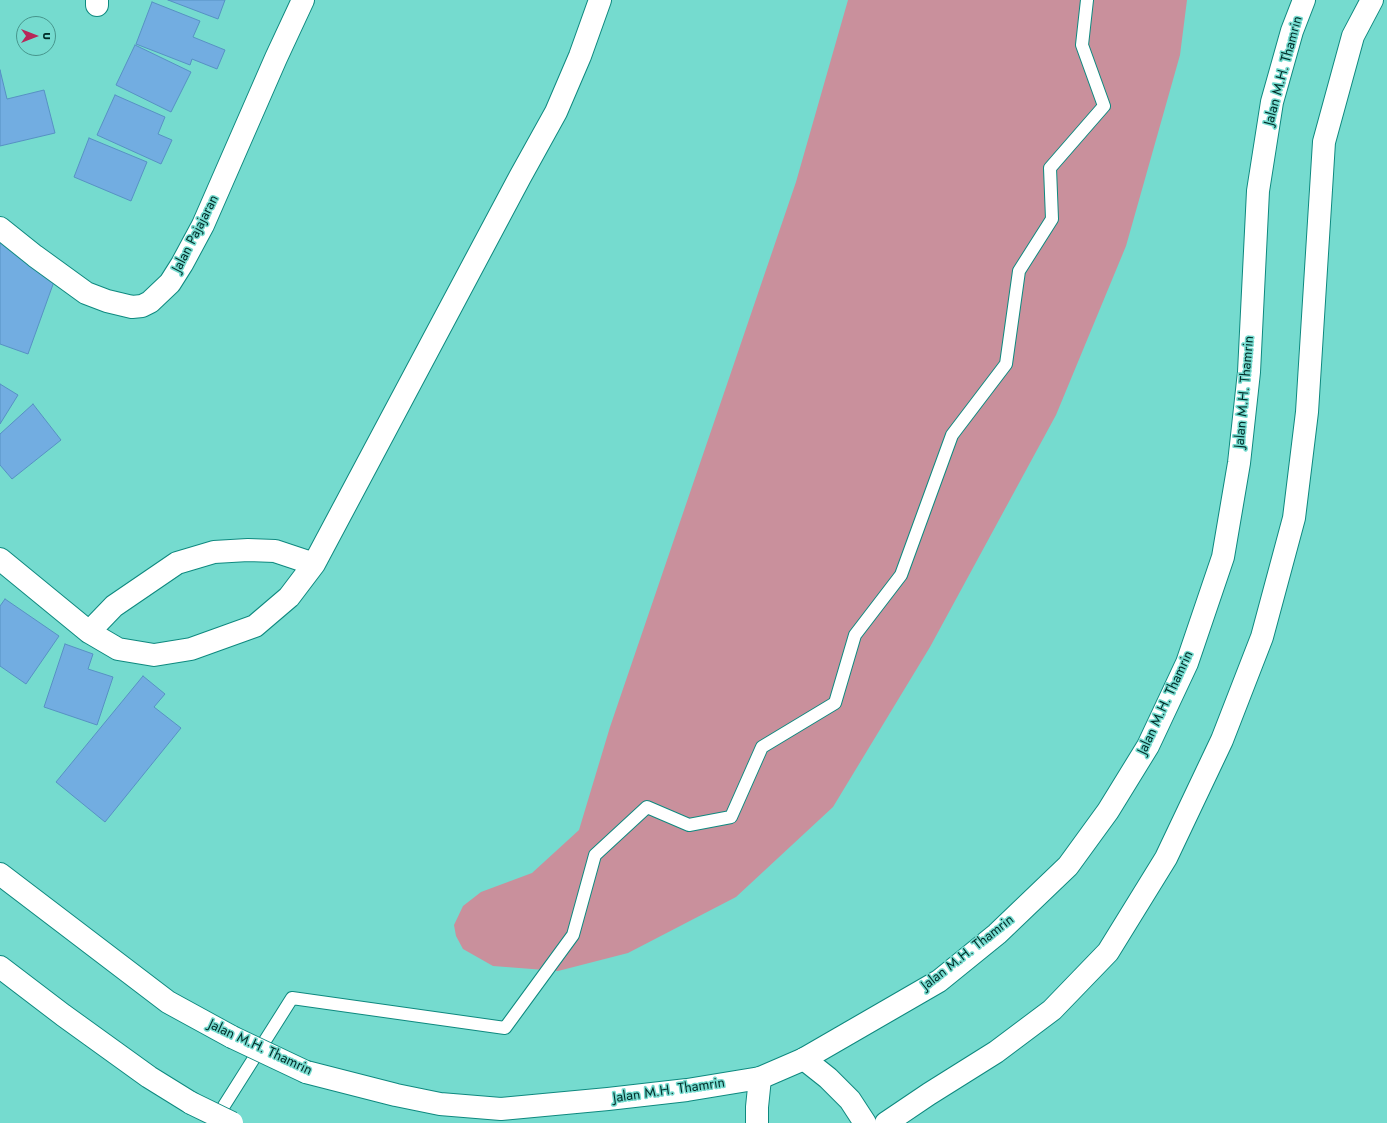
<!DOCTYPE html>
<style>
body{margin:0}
#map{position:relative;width:1387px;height:1123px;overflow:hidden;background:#75dbcf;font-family:Jost,sans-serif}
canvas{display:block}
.north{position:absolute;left:16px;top:16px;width:40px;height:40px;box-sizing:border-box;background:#75dbcf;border:1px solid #46958c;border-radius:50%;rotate:90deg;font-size:11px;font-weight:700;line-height:16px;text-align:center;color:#002c28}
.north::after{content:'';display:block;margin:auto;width:14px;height:18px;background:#b72859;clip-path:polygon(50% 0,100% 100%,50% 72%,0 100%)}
</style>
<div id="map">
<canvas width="1387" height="1123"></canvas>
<div class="north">U</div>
</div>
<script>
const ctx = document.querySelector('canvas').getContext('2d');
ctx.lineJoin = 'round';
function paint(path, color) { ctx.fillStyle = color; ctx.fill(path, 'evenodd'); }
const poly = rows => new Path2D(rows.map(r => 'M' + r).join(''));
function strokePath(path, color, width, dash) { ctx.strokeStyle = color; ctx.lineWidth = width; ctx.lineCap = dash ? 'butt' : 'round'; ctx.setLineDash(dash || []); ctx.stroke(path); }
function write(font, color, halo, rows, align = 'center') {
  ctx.font = font + ' Jost,sans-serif'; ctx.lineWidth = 3; ctx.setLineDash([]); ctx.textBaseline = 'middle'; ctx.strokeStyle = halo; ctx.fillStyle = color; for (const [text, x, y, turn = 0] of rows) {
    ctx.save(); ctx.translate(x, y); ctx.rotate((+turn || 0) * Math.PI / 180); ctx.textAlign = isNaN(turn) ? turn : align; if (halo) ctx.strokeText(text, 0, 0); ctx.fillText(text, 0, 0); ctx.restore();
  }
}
paint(poly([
 [848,0,1187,0,1180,55,1126,246,1056,415,930,647,833,807,736,897,628,953,558,971,493,966,463,949,456,936,454,925,463,906,481,892,532,873,579,830,610,727,796,182]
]), '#c9909c');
const building = poly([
 [168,0,225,0,218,19,168,0],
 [152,2,200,21,193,37,225,50,217,69,192,59,190,65,136,44,152,2],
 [135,45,191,72,171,112,116,85,135,45],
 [0,70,7,99,44,90,55,133,0,146,0,70],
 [115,95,165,117,158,134,172,140,161,164,97,135,115,95],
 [89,138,147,162,131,201,74,177,89,138],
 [0,242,56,276,28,354,0,344,0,242],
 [0,384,18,395,0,424,0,384],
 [33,404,61,440,12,479,0,465,0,434,33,404],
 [5,599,59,636,26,684,0,666,0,606,5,599],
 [65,644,93,654,88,669,113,677,97,725,44,707,65,644],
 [143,676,165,694,154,707,181,728,105,822,56,782,143,676]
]);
paint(building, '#72ade1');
strokePath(building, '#5791c3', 1);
const lane = poly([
 [215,1120,292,998,505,1028,573,935,595,855,647,807,689,825,731,817,762,747,835,703,855,635,901,575,952,435,1006,364,1019,271,1052,219,1050,168,1104,106,1082,45,1087,0]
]);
const street = poly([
 [97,5,97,0],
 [0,228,35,256,86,293,107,301,132,307,142,306,150,302,170,283,182,264,203,225,276,58,303,0],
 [0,559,89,632,118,649,154,655,191,649,255,626,289,597,314,564,520,177,556,112,580,56,600,0],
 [89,632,114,606,177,563,214,552,248,550,275,551,314,564],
 [804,1059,828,1078,850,1100,865,1123],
 [757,1123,757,1107,760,1078]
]);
const primary = poly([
 [0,874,168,1002,232,1037],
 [0,967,63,1015,149,1077,191,1103],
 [306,1072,396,1095,440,1104,501,1109,608,1099,687,1090,760,1078,804,1059,939,981,997,934,1068,866,1108,811,1148,746,1187,663,1223,557,1239,463,1249,372,1258,191,1272,102,1292,31,1304,0],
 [886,1123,929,1094,996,1052,1052,1010,1108,952,1166,858,1222,740,1262,637,1294,518,1307,412,1324,142,1353,36,1372,0]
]);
strokePath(lane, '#0e897f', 14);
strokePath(street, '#0e897f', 24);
strokePath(primary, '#0e897f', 24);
strokePath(lane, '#fff', 12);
strokePath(street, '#fff', 22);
strokePath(primary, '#fff', 22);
const primaryBridge = poly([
 [232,1037,306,1072],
 [191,1103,232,1123]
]);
strokePath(primaryBridge, '#0e897f', 24, []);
strokePath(primaryBridge, '#fff', 22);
write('14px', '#002c28', '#75dbcf', [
 ["Jalan M.H. Thamrin",1284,71,-75],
 ["Jalan Pajajaran",196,234,-63],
 ["Jalan M.H. Thamrin",1245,392,-85],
 ["Jalan M.H. Thamrin",1166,703,-65],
 ["Jalan M.H. Thamrin",968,953,-38],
 ["Jalan M.H. Thamrin",260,1048,25],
 ["Jalan M.H. Thamrin",669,1091,-8]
]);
</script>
